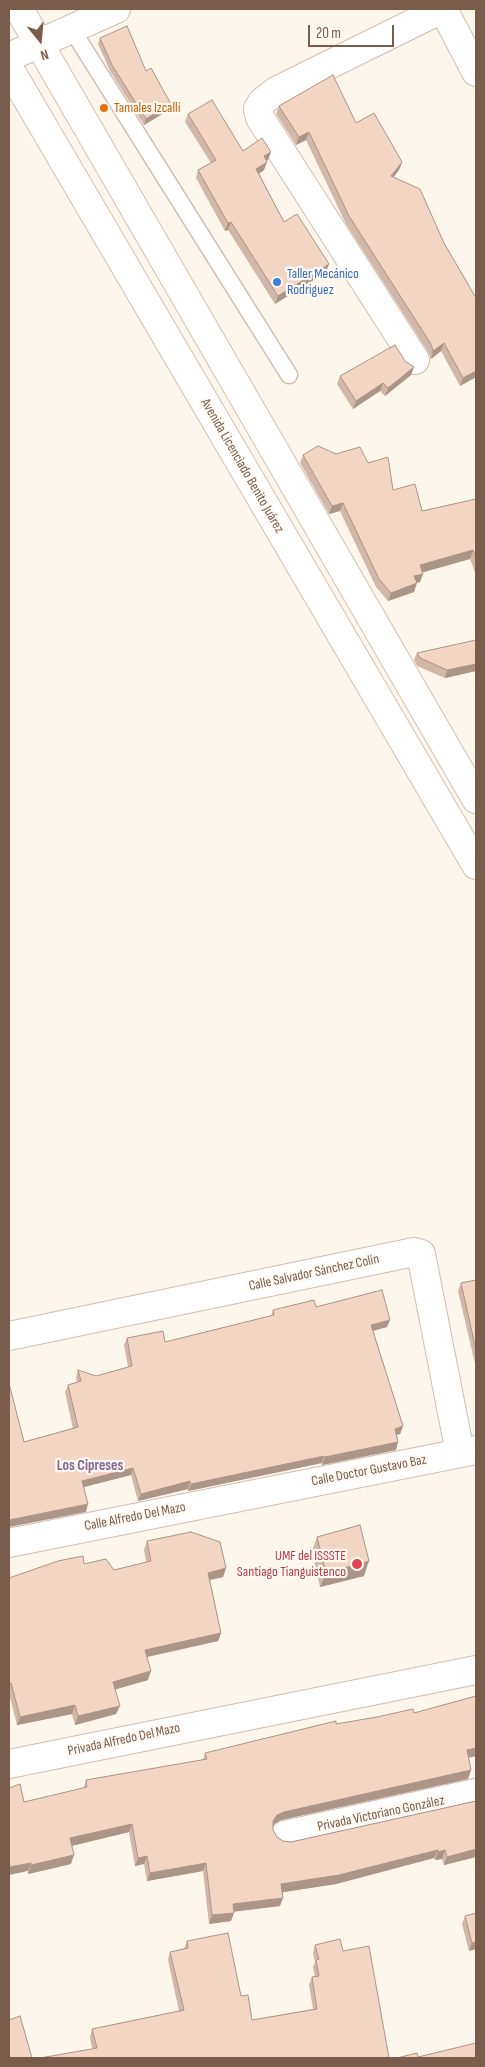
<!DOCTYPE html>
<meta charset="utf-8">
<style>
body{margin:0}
#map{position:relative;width:485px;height:2067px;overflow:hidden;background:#fdf6ec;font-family:"Sofia Sans Condensed",sans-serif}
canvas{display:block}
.frame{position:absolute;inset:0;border:10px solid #7a5c4d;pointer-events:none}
.north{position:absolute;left:15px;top:15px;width:50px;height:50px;-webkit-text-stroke:4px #fffaf3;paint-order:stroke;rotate:163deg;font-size:14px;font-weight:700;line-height:20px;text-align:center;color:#7a5c4d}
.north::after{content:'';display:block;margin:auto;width:18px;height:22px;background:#7a5c4d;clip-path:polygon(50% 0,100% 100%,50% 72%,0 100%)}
.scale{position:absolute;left:308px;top:25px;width:86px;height:22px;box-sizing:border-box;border:2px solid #7a5c4d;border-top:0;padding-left:6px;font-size:15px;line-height:18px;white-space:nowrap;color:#7a5c4d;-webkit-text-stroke:4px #fffaf3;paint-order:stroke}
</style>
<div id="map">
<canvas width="485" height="2067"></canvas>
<div class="frame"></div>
<div class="north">N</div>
<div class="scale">20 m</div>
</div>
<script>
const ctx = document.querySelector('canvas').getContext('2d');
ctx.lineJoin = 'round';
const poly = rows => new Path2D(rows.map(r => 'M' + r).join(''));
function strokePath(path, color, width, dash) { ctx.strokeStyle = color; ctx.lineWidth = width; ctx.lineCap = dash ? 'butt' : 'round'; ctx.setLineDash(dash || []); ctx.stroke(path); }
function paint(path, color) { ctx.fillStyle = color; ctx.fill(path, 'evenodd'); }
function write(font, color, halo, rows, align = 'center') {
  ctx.font = font + ' "Sofia Sans Condensed",sans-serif'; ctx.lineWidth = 4.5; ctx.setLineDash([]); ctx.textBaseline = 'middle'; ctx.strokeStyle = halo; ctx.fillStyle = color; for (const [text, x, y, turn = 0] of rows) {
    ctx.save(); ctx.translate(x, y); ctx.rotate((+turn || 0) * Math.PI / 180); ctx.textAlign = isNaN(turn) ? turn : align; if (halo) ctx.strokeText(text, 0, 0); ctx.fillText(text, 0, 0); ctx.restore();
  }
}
const lane = poly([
 [71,28,289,375]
]);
const street = poly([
 [443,9,476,72],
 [9,57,116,9],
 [415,360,260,118,258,109,262,102,276,91,442,9],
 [9,1336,414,1252,421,1254,460,1453],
 [9,1543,476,1450],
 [9,1764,476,1670],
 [285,1835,476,1793]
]);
const secondary = poly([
 [19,9,476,799],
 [9,68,476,865]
]);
strokePath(lane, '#d1beb0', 19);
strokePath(street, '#d1beb0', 30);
strokePath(secondary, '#d6c0b0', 30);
strokePath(lane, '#fff', 16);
strokePath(street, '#fff', 28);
strokePath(secondary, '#fff', 28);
paint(poly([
 [100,38,171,104,169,110,144,125,110,71,98,44],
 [279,106,356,123,402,162,399,170,394,177,444,243,476,298,476,377,460,386,441,351,431,359,428,352,346,224,306,140,296,145,276,114],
 [188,114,243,151,268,160,266,160,264,170,259,173,284,222,326,272,275,304,228,230,225,231,196,178,198,170,211,163,185,122],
 [405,361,414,367,411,375,385,396,380,391,353,409,337,384,340,376],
 [336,454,368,463,393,490,422,511,476,499,476,575,470,559,422,572,423,574,420,582,416,583,414,592,388,601,376,587,340,511,329,514,300,463,303,455],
 [476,640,476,671,445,678,417,666,414,660,417,653],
 [476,1280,476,1368,458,1291,461,1283],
 [316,1307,387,1327,373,1331,403,1426,400,1434,396,1435,396,1450,322,1465,322,1463,188,1491,188,1489,138,1501,131,1475,84,1487,86,1512,24,1442,73,1429,65,1392,68,1385,77,1382,76,1377,78,1370,96,1376,128,1367,124,1345,127,1338,165,1342,271,1316,273,1310],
 [317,1537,364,1576,320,1587,312,1551],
 [147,1541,226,1568,223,1577,210,1580,221,1633,218,1641,147,1657,148,1680,115,1689,116,1714,75,1725,72,1714,17,1725,9,1694,9,1578,84,1564,114,1570,146,1562,144,1550],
 [476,1696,476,1756,468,1758,471,1770,468,1779,281,1820,274,1824,273,1825,273,1830,277,1837,283,1841,291,1842,476,1801,476,1857,444,1865,442,1859,435,1860,434,1858,336,1884,282,1892,280,1906,233,1912,231,1921,209,1924,203,1871,147,1881,144,1864,135,1866,129,1832,72,1846,71,1864,28,1874,24,1802,83,1789,86,1780,203,1760,205,1753,336,1724,414,1713],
 [465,1916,476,1949,469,1951,462,1924],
 [187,1941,241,1996,252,2020,313,2009,309,1985,312,1977,315,1977,313,1967,315,1962,313,1953,315,1945,343,1951,389,2058,92,2048,90,2037,92,2029,179,2011,168,1960,170,1952,184,1949]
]), '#d1b7a8');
paint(poly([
 [171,104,169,110,144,125,146,119],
 [309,132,306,140,296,145,299,137],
 [271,152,268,160,261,163,264,156],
 [267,162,264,170,254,177,256,169],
 [402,162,399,170,388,184,391,176],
 [231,222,228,230,225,231,228,223],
 [329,264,326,272,275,304,278,296],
 [444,343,441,351,431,359,433,351],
 [414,367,411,375,385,396,388,388],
 [476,371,476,377,460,386,463,378],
 [383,383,380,391,353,409,356,401],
 [343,503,340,511,329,514,332,506],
 [473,550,470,559,417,574,420,565],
 [423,574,420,582,411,585,414,576],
 [417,583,414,592,388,601,391,593],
 [476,664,476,671,445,678,447,670],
 [390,1320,387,1327,368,1332,371,1325],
 [403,1426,400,1434,392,1436,395,1429],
 [398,1442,396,1450,322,1465,325,1457],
 [324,1456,322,1463,188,1491,191,1484],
 [133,1468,131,1475,80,1488,82,1481],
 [190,1481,188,1489,138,1501,141,1494],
 [88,1504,86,1512,9,1527,9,1520],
 [369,1561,364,1576,320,1587,326,1573],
 [226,1568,223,1577,205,1581,208,1573],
 [221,1633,218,1641,142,1658,145,1650],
 [151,1671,148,1680,110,1691,113,1682],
 [75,1705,72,1714,17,1725,20,1717],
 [120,1706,116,1714,75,1725,78,1716],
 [476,1748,476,1756,463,1759,467,1750],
 [471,1770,468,1779,281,1820,274,1824,270,1830,273,1821,277,1815,284,1812],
 [132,1824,129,1832,67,1847,70,1838],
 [476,1849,476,1857,444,1865,447,1857],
 [438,1850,434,1858,336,1884,278,1893,281,1884],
 [445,1850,442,1859,435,1860,438,1852],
 [74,1855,71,1864,28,1874,31,1865],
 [147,1856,144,1864,135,1866,138,1858],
 [31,1863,28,1871,9,1875,9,1867],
 [206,1863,203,1871,147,1881,150,1873],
 [283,1898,280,1906,230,1912,233,1904],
 [234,1913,231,1921,209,1924,212,1915],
 [476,1942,476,1949,469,1951,472,1943]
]), '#aa9588');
const building = poly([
 [127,26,146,71,151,68,171,104,146,119,112,65,100,38,127,26],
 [333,75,356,123,374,113,402,162,391,176,420,189,444,243,476,298,476,371,463,378,444,343,433,351,431,344,349,216,309,132,299,137,279,106,333,75],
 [212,100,243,151,262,138,271,152,264,156,267,162,256,169,284,222,297,214,329,264,278,296,231,222,228,223,198,170,216,160,188,114,212,100],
 [395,345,405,361,414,367,388,388,383,383,356,401,340,376,395,345],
 [318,446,336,454,360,447,368,463,388,457,393,490,415,484,422,511,476,499,476,558,473,550,420,565,423,574,414,576,417,583,391,593,379,579,343,503,332,506,303,455,318,446],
 [476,640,476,664,447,670,420,658,417,653,476,640],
 [476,1280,476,1350,461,1283,476,1280],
 [382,1290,390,1320,371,1325,403,1426,395,1429,398,1442,325,1457,324,1456,191,1484,190,1481,141,1494,133,1468,82,1481,88,1504,9,1520,9,1387,10,1387,24,1442,78,1427,68,1385,81,1381,78,1370,96,1376,132,1366,127,1338,163,1331,165,1342,274,1315,273,1310,314,1300,316,1307,382,1290],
 [360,1525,369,1561,326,1573,317,1537,360,1525],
 [191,1532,220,1542,226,1568,208,1573,221,1633,145,1650,151,1671,113,1682,120,1706,78,1716,75,1705,20,1717,11,1683,9,1684,9,1578,58,1561,83,1556,84,1564,106,1559,114,1570,151,1561,147,1541,191,1532],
 [476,1696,476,1748,467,1750,471,1770,284,1812,277,1815,273,1821,273,1830,277,1837,283,1841,291,1842,476,1801,476,1849,447,1857,445,1850,438,1852,438,1850,339,1875,281,1884,283,1898,233,1904,234,1913,212,1915,206,1863,150,1873,147,1856,138,1858,132,1824,70,1838,74,1855,31,1865,31,1863,9,1867,9,1788,20,1784,24,1802,87,1787,86,1780,207,1759,205,1753,336,1721,336,1724,377,1717,413,1709,414,1713,476,1696],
 [476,1913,476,1942,472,1943,465,1916,476,1913],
 [228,1933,241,1996,248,1995,252,2020,317,2009,312,1977,319,1976,316,1960,319,1959,315,1945,340,1939,343,1951,369,1946,389,2058,40,2058,97,2048,92,2029,184,2010,170,1952,188,1948,187,1941,228,1933],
 [20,2016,32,2058,9,2058,9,2020,20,2016],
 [476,2043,476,2058,397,2058,417,2053,418,2057,476,2043]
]);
paint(building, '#f3d5c3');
strokePath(building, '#aa9588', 1);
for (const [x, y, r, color] of [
 [104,108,5,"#e8710a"],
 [277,282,5,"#3f7fe0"],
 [357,1564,6,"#e0444e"]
]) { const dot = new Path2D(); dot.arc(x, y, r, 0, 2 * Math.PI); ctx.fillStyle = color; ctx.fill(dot); strokePath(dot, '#fffaf3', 2); }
write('14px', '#c56008', '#fffaf3', [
 ["Tamales Izcalli",114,108]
], 'left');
write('14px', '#366cbe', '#fffaf3', [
 ["Taller Mecánico",287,274],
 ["Rodriguez",287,290]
], 'left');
write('14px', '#7a5c4d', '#fffaf3', [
 ["Avenida Licenciado Benito Juárez",242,466,60],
 ["Calle Salvador Sánchez Colín",314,1273,-12],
 ["Calle Doctor Gustavo Baz",369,1471,-11],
 ["Calle Alfredo Del Mazo",135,1517,-11],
 ["Privada Alfredo Del Mazo",124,1740,-12],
 ["Privada Victoriano González",381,1814,-12]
]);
write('14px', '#be3a42', '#fffaf3', [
 ["UMF del ISSSTE",346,1556],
 ["Santiago Tianguistenco",346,1572]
], 'right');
write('bold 15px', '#846695', '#fffaf3', [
 ["Los Cipreses",90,1466]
]);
</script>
